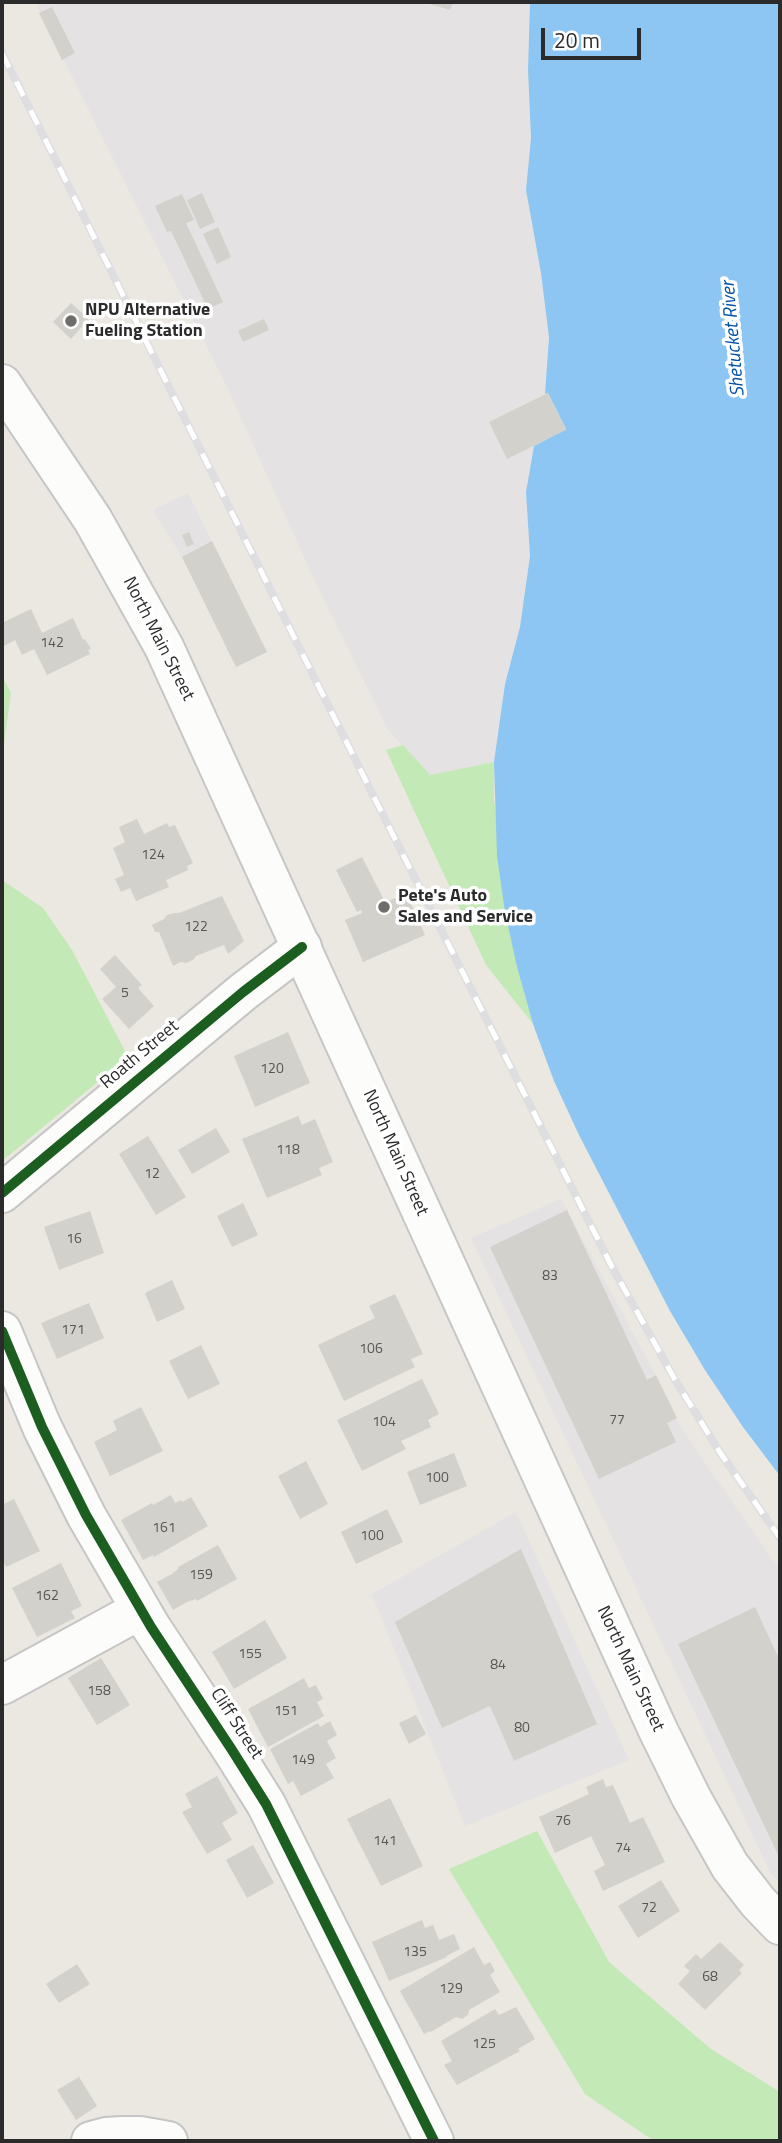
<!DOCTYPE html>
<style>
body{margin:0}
#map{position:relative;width:782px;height:2143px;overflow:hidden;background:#eae8e0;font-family:"Titillium Web",sans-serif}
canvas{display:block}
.frame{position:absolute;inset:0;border:4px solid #2b2b2b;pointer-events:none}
.scale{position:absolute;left:541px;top:28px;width:100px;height:32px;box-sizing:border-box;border:4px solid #2b2b2b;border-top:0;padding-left:9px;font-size:21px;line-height:24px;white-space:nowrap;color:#2b2b2b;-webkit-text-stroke:5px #fff;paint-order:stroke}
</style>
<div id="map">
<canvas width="782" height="2143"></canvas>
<div class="frame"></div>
<div class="scale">20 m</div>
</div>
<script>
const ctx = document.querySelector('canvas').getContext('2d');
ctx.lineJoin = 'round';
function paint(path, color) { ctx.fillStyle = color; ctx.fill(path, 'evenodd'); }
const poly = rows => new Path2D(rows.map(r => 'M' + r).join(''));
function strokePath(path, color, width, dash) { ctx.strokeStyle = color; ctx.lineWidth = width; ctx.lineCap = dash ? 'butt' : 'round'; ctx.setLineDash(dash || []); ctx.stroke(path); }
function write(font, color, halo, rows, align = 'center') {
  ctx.font = font + ' "Titillium Web",sans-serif'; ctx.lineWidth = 7; ctx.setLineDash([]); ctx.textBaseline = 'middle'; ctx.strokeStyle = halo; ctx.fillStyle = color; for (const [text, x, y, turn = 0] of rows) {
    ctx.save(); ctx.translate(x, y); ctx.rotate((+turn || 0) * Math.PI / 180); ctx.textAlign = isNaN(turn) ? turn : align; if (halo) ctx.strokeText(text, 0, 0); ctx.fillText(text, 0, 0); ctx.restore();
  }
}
paint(poly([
 [35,2,530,2,528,70,531,138,526,190,541,273,549,337,545,393,548,393,566,430,526,492,530,556,520,627,505,684,494,762,430,775,388,730,314,579,228,389],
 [188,493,267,652,236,667,182,557,153,510],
 [561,1199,656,1376,676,1418,696,1450,780,1570,780,1884,770,1872,471,1238],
 [516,1512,629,1760,465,1826,372,1594]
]), '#e5e2e3');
paint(poly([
 [2,676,11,693,2,758],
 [403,745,430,775,494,762,494,800,517,967,533,1024,486,965,386,750],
 [2,880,43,908,72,950,128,1057,2,1161],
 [537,1831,609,1962,711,2049,780,2092,780,2141,654,2141,585,2094,449,1869]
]), '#c2e9b6');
paint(poly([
 [530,2,780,2,780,1476,743,1427,705,1370,670,1311,579,1135,554,1081,533,1024,517,967,505,912,497,856,494,762,505,684,520,627,530,556,526,492,534,446,566,429,548,393,545,394,549,337,541,273,526,190,531,138,528,70]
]), '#8dc6f2');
paint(poly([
 [423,2,453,2,450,10],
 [52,7,75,53,62,60,39,13],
 [202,193,215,222,200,229,187,200],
 [182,194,194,220,186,223,223,302,208,309,171,231,167,232,155,206],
 [218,227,231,257,217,264,203,234],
 [71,303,89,319,71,339,53,322],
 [264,319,269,330,243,342,238,331],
 [548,393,566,430,507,459,489,422],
 [189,532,194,544,187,547,182,535],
 [212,541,267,652,236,667,182,557],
 [31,609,42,633,73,618,83,640,85,639,91,649,88,650,90,654,47,675,34,649,22,655,15,640,2,647,2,623],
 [137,819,144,834,167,823,169,827,175,825,193,863,187,866,188,870,166,880,169,887,136,901,130,888,121,892,115,879,124,875,113,848,125,842,119,827],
 [362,857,383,898,380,900,382,904,406,893,425,935,363,962,345,920,362,913,361,910,357,912,336,870],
 [222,896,244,941,228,954,224,945,196,956,193,960,186,963,181,962,173,966,159,932,155,932,152,925,164,919,167,915,174,913,179,913],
 [115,955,142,985,138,988,154,1006,129,1029,102,999,116,987,100,969],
 [288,1032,310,1083,255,1107,234,1056],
 [298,1116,302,1125,315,1119,333,1162,319,1168,322,1175,267,1198,242,1139],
 [216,1128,230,1152,192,1174,178,1150],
 [148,1136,186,1197,156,1215,119,1154],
 [243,1203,258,1235,232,1247,217,1216],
 [567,1210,647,1380,656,1375,677,1418,667,1423,676,1442,599,1479,490,1247],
 [90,1211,104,1253,59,1270,44,1227],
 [172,1280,185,1309,157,1322,145,1293],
 [395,1294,423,1354,411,1359,415,1367,344,1401,318,1345,375,1318,369,1306],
 [89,1303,104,1338,57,1359,41,1323],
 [201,1345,220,1384,188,1399,169,1361],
 [422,1379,439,1414,428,1420,431,1427,401,1441,406,1449,362,1471,337,1420],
 [141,1407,163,1451,110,1476,94,1442,117,1430,113,1421],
 [454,1453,467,1486,420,1505,407,1472],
 [306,1461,328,1504,300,1519,278,1476],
 [171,1495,175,1503,181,1500,182,1502,191,1497,208,1526,154,1557,153,1555,143,1560,121,1520,152,1503,153,1505],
 [14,1499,40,1551,6,1567,2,1559,2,1505],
 [387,1509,403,1542,356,1564,341,1532],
 [218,1545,237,1579,197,1601,196,1599,187,1602,173,1610,157,1582,172,1574,179,1568,178,1567],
 [521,1549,597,1724,514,1761,490,1706,442,1728,395,1622],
 [61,1563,82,1606,71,1611,75,1618,37,1637,12,1588],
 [755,1607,780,1661,780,1859,678,1644],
 [265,1620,287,1658,234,1689,212,1652],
 [101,1658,130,1705,97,1725,68,1678],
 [304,1678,309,1688,316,1685,323,1699,317,1702,324,1716,268,1747,248,1709],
 [416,1715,426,1734,409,1744,399,1723],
 [330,1721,337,1735,327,1741,336,1758,326,1764,334,1778,301,1796,293,1781,288,1784,270,1749,318,1723,320,1727],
 [217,1776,238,1813,222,1823,232,1840,207,1854,182,1812,192,1807,185,1794],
 [603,1779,606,1787,613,1785,630,1823,643,1817,665,1862,603,1891,594,1871,605,1865,591,1836,555,1853,539,1817,589,1794,586,1787],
 [390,1798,423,1866,381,1886,347,1819],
 [253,1845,274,1883,247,1898,226,1860],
 [661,1880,680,1911,638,1938,618,1906],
 [422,1920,425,1928,433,1925,439,1940,454,1934,460,1949,446,1956,447,1957,389,1981,372,1942],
 [720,1942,744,1965,739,1970,742,1973,705,2010,678,1984,690,1971,684,1966,696,1954,701,1959],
 [474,1947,484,1965,490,1962,495,1971,490,1975,500,1992,469,2010,468,2015,462,2019,456,2017,431,2032,430,2031,424,2034,400,1991],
 [77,1964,90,1984,59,2003,46,1984],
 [516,2007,535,2039,518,2049,520,2051,457,2085,444,2065,452,2061,441,2041,495,2009,499,2015],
 [79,2077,97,2106,76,2120,57,2090]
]), '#d3d1cb');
const minor = poly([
 [2,1193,243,992,302,947],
 [2,1331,42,1427,86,1515,151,1627,232,1750,266,1804,434,2141],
 [2,1685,140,1610],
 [91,2141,106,2137,122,2136,140,2136,168,2141]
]);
const secondary = poly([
 [2,384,93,520,164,647,658,1730,691,1797,730,1866,758,1902,780,1925]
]);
strokePath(minor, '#c7c6c6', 42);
strokePath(secondary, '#c7c6c6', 42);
strokePath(minor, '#fcfcfa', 38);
strokePath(secondary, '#fcfcfa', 38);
const rail = poly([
 [2,53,387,823,612,1267,674,1378,719,1451,780,1538]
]);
strokePath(rail, '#dedddf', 8);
strokePath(rail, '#fff', 5, [16]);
strokePath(poly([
 [2,1193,243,992,302,947],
 [2,1331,42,1427,86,1515,151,1627,232,1750,266,1804,434,2141]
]), '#1b5e20', 10);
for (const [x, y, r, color] of [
 [71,321,7,"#6e6d6a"],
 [384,907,7,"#6e6d6a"]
]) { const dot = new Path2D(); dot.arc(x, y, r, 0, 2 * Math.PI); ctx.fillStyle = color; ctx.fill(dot); strokePath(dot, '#fff', 2.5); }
write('14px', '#565554', null, [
 ["142",52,644],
 ["124",153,856],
 ["122",196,928],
 ["5",125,994],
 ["120",272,1070],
 ["118",288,1151],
 ["12",152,1175],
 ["16",74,1240],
 ["83",550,1277],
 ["171",73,1331],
 ["106",371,1350],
 ["77",617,1421],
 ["104",384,1423],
 ["100",437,1479],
 ["161",164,1529],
 ["100",372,1537],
 ["159",201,1576],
 ["162",47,1597],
 ["155",250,1655],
 ["84",498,1666],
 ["158",99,1692],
 ["151",286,1712],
 ["80",522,1729],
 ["149",303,1761],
 ["76",563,1822],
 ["141",385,1842],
 ["74",623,1849],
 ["72",649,1909],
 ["135",415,1953],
 ["68",710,1978],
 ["129",451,1990],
 ["125",484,2045]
]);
write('bold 18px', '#2b2b2b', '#fff', [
 ["NPU Alternative",85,311],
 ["Fueling Station",85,332],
 ["Pete's Auto",398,897],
 ["Sales and Service",398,918]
], 'left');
write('18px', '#2b2b2b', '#fff', [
 ["North Main Street",158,639,63],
 ["Roath Street",140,1055,-40],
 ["North Main Street",395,1153,66],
 ["North Main Street",630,1669,65],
 ["Cliff Street",236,1724,57]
]);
write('italic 19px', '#0151a9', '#fff', [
 ["Shetucket River",734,339,-95]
]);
</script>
